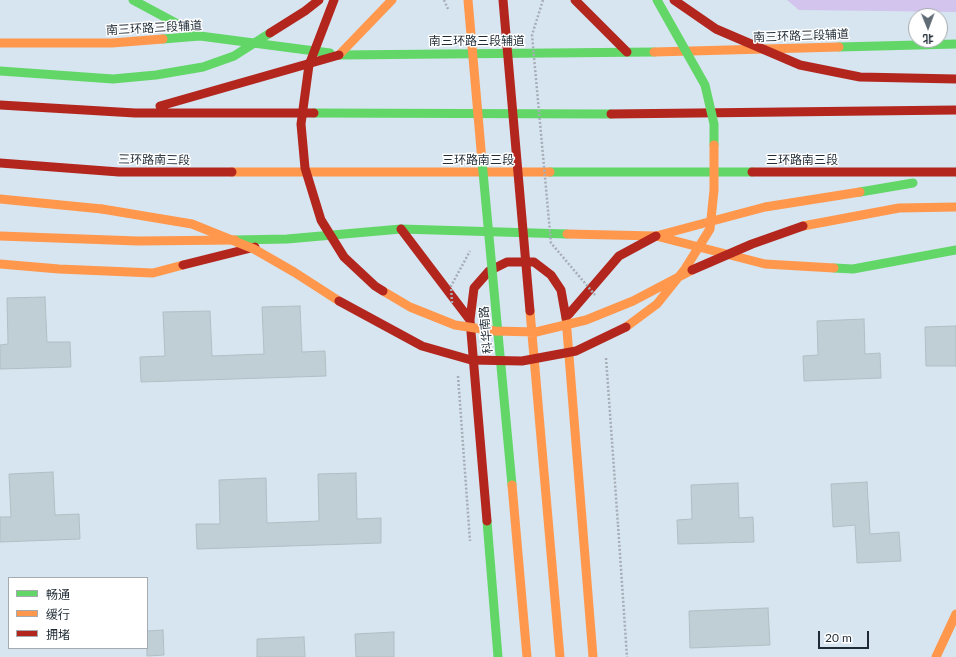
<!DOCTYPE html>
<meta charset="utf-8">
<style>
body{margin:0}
#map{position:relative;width:956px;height:657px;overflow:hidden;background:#d6e5f0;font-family:Lato,"Noto Sans SC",sans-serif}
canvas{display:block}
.legend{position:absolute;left:8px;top:577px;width:140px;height:72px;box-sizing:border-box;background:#fff;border:1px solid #a5aaae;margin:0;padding:5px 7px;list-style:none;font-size:12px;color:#1f2b35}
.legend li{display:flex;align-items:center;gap:8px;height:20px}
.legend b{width:20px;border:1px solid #a5aaae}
.north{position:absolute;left:908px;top:8px;width:40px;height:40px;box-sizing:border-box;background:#fff;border:1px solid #a5aaae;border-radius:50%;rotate:179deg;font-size:11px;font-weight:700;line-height:16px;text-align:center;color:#1f2b35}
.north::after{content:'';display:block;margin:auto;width:14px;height:18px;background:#5f6c76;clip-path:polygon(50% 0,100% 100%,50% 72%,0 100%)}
.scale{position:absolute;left:818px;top:631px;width:51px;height:18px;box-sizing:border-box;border:2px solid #1f2b35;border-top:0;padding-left:5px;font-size:12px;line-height:14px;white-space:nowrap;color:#1f2b35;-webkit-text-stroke:3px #fff;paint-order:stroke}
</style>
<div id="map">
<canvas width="956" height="657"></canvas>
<ul class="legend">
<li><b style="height:5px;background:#63d668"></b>畅通</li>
<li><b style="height:5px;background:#ff974d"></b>缓行</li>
<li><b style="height:5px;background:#b3261e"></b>拥堵</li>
</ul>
<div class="north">北</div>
<div class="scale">20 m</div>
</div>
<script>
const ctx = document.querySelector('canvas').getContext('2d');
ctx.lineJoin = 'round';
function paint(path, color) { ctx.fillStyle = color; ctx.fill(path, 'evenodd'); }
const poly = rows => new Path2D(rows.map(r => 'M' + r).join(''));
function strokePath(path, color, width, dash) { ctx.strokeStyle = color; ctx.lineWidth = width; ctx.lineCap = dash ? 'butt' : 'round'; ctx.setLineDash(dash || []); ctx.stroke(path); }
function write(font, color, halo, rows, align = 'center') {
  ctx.font = font + ' Lato,"Noto Sans SC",sans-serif'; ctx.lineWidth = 3; ctx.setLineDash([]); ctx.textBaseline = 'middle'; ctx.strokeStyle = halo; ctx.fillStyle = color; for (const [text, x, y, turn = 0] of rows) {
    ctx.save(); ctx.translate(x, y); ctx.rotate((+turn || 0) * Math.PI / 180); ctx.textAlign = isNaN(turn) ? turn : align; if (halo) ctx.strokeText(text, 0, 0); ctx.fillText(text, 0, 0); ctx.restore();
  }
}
paint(poly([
 [787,0,956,0,956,12,799,10]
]), '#d2c4ed');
const building = poly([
 [45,297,47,342,70,342,71,367,0,369,0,345,8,344,7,298,45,297],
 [300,306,302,352,325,351,326,376,141,382,140,357,165,356,163,312,210,311,212,356,264,354,262,307,300,306],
 [864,319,865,354,880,353,881,378,804,381,803,356,818,355,817,321,864,319],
 [956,326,956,366,926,366,925,327,956,326],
 [53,472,55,515,79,514,80,539,0,542,0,517,11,517,9,474,53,472],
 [356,473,357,519,381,518,381,543,197,549,196,524,220,524,219,480,266,478,267,523,319,521,318,474,356,473],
 [867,482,870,534,899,532,901,561,857,563,855,525,833,527,831,484,867,482],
 [738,483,739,518,753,517,754,542,678,544,677,520,692,519,691,485,738,483],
 [768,608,770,645,690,648,689,611,768,608],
 [163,630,164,655,147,656,147,631,163,630],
 [394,632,394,657,356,657,355,634,394,632],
 [304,637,305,657,257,657,257,639,304,637]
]);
paint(building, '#bfcfd5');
strokePath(building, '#b0bfc5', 1);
strokePath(poly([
 [618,525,627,657]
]), '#a7adb7', 2.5, [2, 2]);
strokePath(poly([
 [133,0,200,36],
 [163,39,200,36,330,53],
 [839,47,956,44],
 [339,55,654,52],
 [314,113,611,114],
 [550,172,752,172],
 [860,192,913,183],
 [235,240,287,239,401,229,567,234],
 [834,268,853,269,956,250],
 [487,521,498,657]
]), '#63d668', 9);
strokePath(poly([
 [0,43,112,43,163,39],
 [654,52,839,47],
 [339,55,392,0],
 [232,172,550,172],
 [0,199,102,209],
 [803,226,899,208,956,207],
 [567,234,656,236,765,264,834,268],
 [0,236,138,241,235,240],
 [656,236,765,207,860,192],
 [0,264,59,269,153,273,183,265],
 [569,314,566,318,593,657],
 [936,657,956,614]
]), '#ff974d', 9);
strokePath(poly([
 [575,0,627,52],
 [0,105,135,113,314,113],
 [160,106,339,55],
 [611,114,956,110],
 [0,163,119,172,232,172],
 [752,172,956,172],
 [401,229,470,320,487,521],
 [183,265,255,247],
 [569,314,619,256,656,236],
 [470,320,474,288,489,271,507,262,534,262,551,275,561,290,566,318]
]), '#b3261e', 9);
strokePath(poly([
 [444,0,448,9],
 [543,0,532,35,551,243,595,295],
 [452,303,451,286,470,251],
 [606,358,618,525],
 [458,376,470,541]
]), '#a7adb7', 2.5, [2, 2]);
strokePath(poly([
 [657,0,705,85,714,124,714,145],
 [0,71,113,79,156,75,203,67,234,56,270,33],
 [482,161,512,485]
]), '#63d668', 9);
strokePath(poly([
 [468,0,482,161],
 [102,209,192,224,254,249,294,272,339,301],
 [383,291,410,307,455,325,495,331,536,332,586,320,633,301,692,270],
 [530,311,560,657],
 [626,327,657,304,685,269,710,229,714,190,714,145],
 [512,485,527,657]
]), '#ff974d', 9);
strokePath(poly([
 [334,0,309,65,301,124,305,168,321,220,344,257,375,286,383,291],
 [503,0,530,311],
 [674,0,716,29,800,65,860,77,956,79],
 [270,33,305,11,319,0],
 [692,270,752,244,803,226],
 [339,301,422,346,471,360,522,361,576,351,626,327]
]), '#b3261e', 9);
write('12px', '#1f2b35', '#fff', [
 ["南三环路三段辅道",154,28,-3],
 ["南三环路三段辅道",801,36,-2],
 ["南三环路三段辅道",477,41],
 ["三环路南三段",154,160,1],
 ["三环路南三段",478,160],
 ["三环路南三段",802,160],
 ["科华南路",486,330,-95]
]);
</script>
